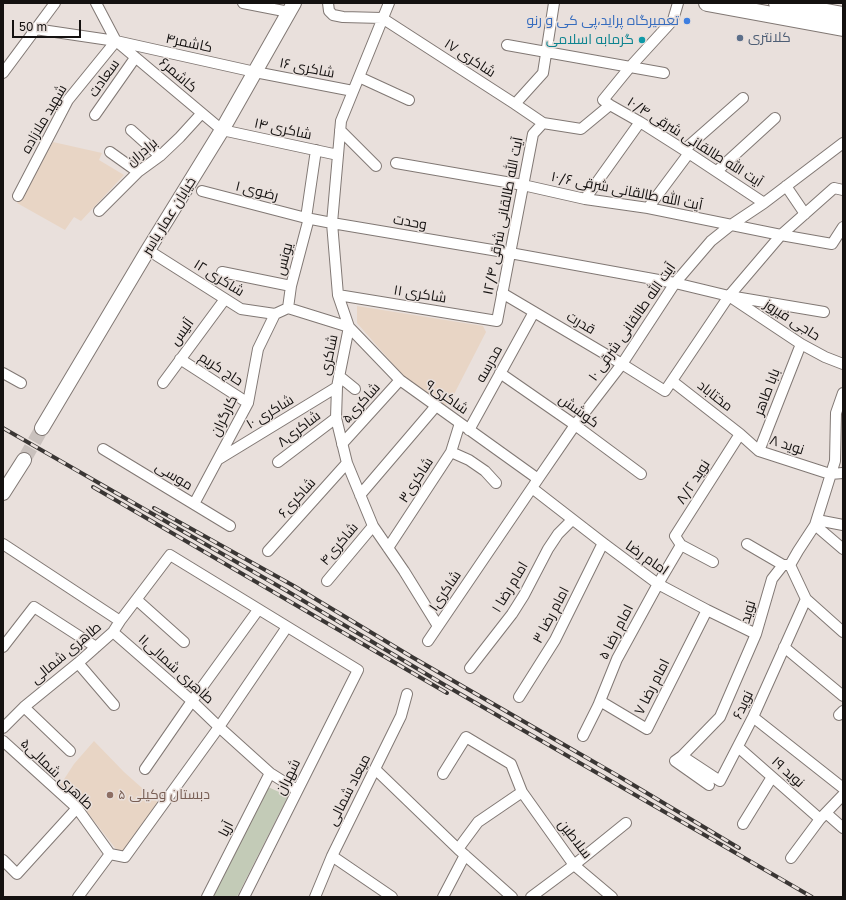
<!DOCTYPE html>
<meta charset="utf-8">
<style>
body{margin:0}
#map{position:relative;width:846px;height:900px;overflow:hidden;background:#e9e0dc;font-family:"Golos Text",sans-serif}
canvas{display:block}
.frame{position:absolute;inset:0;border:4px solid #141110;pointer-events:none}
.scale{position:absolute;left:12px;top:20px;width:69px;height:18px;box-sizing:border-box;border:2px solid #141110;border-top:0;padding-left:5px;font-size:12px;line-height:14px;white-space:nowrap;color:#141110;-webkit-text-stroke:3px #e9e0dc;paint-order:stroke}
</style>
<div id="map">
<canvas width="846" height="900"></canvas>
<div class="frame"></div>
<div class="scale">50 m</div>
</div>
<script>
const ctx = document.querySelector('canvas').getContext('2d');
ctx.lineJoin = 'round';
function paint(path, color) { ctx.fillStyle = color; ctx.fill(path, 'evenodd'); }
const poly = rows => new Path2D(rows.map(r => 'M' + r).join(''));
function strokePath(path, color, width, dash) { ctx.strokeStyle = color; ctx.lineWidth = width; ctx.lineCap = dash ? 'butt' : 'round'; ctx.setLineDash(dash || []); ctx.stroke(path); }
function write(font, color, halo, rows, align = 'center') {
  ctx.font = font + ' "Golos Text",Cairo,sans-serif'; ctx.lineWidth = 3; ctx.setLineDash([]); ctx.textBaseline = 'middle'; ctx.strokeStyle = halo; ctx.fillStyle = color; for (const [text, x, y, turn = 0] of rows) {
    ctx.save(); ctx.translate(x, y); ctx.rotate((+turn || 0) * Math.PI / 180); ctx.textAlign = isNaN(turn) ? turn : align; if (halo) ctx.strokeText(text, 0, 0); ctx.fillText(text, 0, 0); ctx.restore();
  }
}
paint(poly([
 [53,142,102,153,99,160,124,175,81,221,74,217,65,230,17,203],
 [357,306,483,326,486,332,449,404,443,406,407,380,357,323],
 [94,741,124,772,160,804,124,854,116,849,80,803,59,787,74,764]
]), '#e8d5c5');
paint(poly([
 [268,787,288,796,237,897,213,897]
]), '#c3cbb7');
strokePath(poly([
 [24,460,42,428]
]), '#c9c1bd', 14, [14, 7]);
const street = poly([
 [96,3,116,41,222,130,338,155],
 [243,3,289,12],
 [328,3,329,11,333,15,343,17,382,18,515,104,543,123],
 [389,3,341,121,332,223,338,295,349,327,337,387,336,418,347,463,373,526,404,571,438,626],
 [678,3,673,20,630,67,603,100,610,105,640,122,684,150,764,203],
 [35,29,116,41,255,72,353,91],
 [507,45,664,73],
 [3,73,55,3],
 [359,77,409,100],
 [515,104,543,73,554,3],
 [95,115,135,58],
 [131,130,160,156],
 [340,130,376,166],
 [684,150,743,98],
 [110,152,138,172],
 [396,163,523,185,585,199,648,208,781,235,832,244,843,227],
 [717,171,775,118],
 [786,186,805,214],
 [202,191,306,218,332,223,510,253,675,283,729,296,824,312],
 [18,196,68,100,116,41],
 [585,199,640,122],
 [648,208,689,153],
 [99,211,138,172,160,156,180,137,201,114],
 [306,218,316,150],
 [148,250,241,309,275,314,288,308,349,327,400,380,538,479],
 [222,272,291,286],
 [502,293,622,364,665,391,729,296,781,235,834,188,843,190],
 [338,295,497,321,533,134,543,123,581,129,610,105],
 [732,298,801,344,825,357,843,364],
 [288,308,291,286,309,218],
 [180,359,248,403],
 [3,373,21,383],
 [500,373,575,425,641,474],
 [339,376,355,389],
 [672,381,740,434,759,451,830,474,843,473],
 [163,383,225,299],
 [469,430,534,312],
 [342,444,400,380],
 [103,449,230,526],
 [759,451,801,344],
 [451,452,469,460,485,471,496,483],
 [219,459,337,387],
 [278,462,336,418],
 [532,488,603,543,658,584,707,610,756,634],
 [360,495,436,406],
 [194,504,248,403,258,349,275,314],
 [817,520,843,525],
 [815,525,843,549],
 [3,544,120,621],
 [747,544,783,565],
 [388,548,451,452,460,423],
 [268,551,347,463],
 [713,562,681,545,675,536,740,434],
 [790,565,806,599,843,632],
 [327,581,373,526],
 [137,600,184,642],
 [113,632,192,701,219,727,270,773,297,790],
 [428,641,538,479,575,425,622,364,675,283,711,241,731,225,764,203,843,143],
 [3,647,34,607,96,647],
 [784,647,843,696],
 [78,663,114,705],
 [470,668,512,614,524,595,548,549,558,534,572,520],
 [519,697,555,640,603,543],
 [600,701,647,729,707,610],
 [24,707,70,751],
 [839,715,843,711],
 [753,717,843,788],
 [3,728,24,707,78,663,113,632,120,621,170,555,358,670,244,897],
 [583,736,598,706,617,659,658,584,681,545],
 [3,741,77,808,110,854,125,857,219,727,287,627],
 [738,747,820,819],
 [682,756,720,781,753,717,806,599],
 [145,769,192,701,258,610],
 [375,769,458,849,512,897],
 [443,774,466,737,511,764,522,792,574,865,612,897],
 [709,785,675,761,682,756,720,717,756,634,772,579,783,565,790,565,798,551,815,525,835,461,836,413,843,393],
 [826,813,843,828],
 [743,824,772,777],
 [458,849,478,822,522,792],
 [332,856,392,897],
 [791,858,820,819,843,795],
 [3,860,17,874,77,808],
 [78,897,110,854],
 [207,897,270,773],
 [315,897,332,856,401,716,407,694],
 [443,897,465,855],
 [531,897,574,865,626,823]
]);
const secondary = poly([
 [42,428,148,250,222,130,294,3],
 [3,493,24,460]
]);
const primary = poly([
 [707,3,843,28],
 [777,3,843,15]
]);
strokePath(street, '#817874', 12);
strokePath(secondary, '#817874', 16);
strokePath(primary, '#817874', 18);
strokePath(street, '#fff', 10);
strokePath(secondary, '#fff', 14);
strokePath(primary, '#fff', 16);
const rail = poly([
 [3,428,287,591,443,684,812,897],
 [93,487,447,693],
 [154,508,294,586,412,657,620,777,739,848]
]);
strokePath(rail, '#3a3634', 4);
strokePath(rail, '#e9e0dc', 2.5, [8]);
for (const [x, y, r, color] of [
 [687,21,4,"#3f7fe0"],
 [740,38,4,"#5c6f8a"],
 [642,40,4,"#0f9aa8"],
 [110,795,4,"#8d6e63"]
]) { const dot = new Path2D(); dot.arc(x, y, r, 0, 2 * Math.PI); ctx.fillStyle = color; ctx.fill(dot); strokePath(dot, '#e9e0dc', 1.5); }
write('14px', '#366cbe', '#e9e0dc', [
 ["تعمیرگاه پراید،پی کی و رنو",679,21]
], 'right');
write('14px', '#4e5e75', '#e9e0dc', [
 ["کلانتری",748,38]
], 'left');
write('14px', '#0d838f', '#e9e0dc', [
 ["گرمابه اسلامی",634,40]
], 'right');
write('14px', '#141110', '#e9e0dc', [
 ["کاشمر۴",189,43,12],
 ["شاکری ۱۷",470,58,33],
 ["شاکری ۱۶",307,68,11],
 ["کاشمر۶",178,75,41],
 ["سعادت",104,78,-55],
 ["شهید ملازاده",44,119,-60],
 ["شاکری ۱۴",283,129,12],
 ["آیت الله طالقانی شرقی ۱۰/۴",695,142,32],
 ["برادران",142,152,-40],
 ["رضوی ۱",257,191,14],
 ["آیت الله طالقانی شرقی ۱۰/۶",627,191,11],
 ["خیابان عمار یاسر",169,216,-58],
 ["آیت الله طالقانی شرقی ۱۲/۴",503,216,-79],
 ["وحدت",410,222,10],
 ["یونس",284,259,-75],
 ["شاکری ۱۲",219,278,32],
 ["شاکری ۱۱",420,294,9],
 ["حاجی فیروز",792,320,33],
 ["آیت الله طالقانی شرقی ۱۰",632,322,-55],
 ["قدرت",581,323,31],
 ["آلیس",182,332,-54],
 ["شاکری",329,355,-78],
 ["مدرسه",489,364,-61],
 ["حاج کریم",221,369,33],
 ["بابا طاهر",767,392,-69],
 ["مختاباد",715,396,38],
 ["شاکری۹",447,397,35],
 ["شاکری۵",361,403,-48],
 ["کوشش",579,411,36],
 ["شاکری ۱۰",270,412,-31],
 ["کارگران",224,416,-64],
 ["شاکری۸",299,429,-37],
 ["نوید ۸",787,445,18],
 ["موسی",174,476,32],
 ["شاکری۳",416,480,-57],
 ["نوید ۸/۲",693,482,-57],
 ["شاکری۶",297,498,-48],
 ["شاکری۴",339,544,-50],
 ["امام رضا",647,558,35],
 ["امام رضا ۱",510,587,-59],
 ["شاکری۱",445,591,-56],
 ["نوید",748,612,-74],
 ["امام رضا ۳",551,615,-62],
 ["امام رضا ۵",616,632,-63],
 ["طاهری شمالی",66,653,-40],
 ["طاهری شمالی۱۱",176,669,42],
 ["امام رضا ۷",652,687,-63],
 ["نوید۶",743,705,-65],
 ["نوید ۱۹",788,772,42],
 ["طاهری شمالی۵",57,774,44],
 ["شهران",288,777,-63],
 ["میعاد شمالی",349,790,-63],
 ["آریا",226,829,-63],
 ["سلاطین",575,839,52]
]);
write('14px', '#785e54', '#e9e0dc', [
 ["دبستان وکیلی ۵",118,795]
], 'left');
</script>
